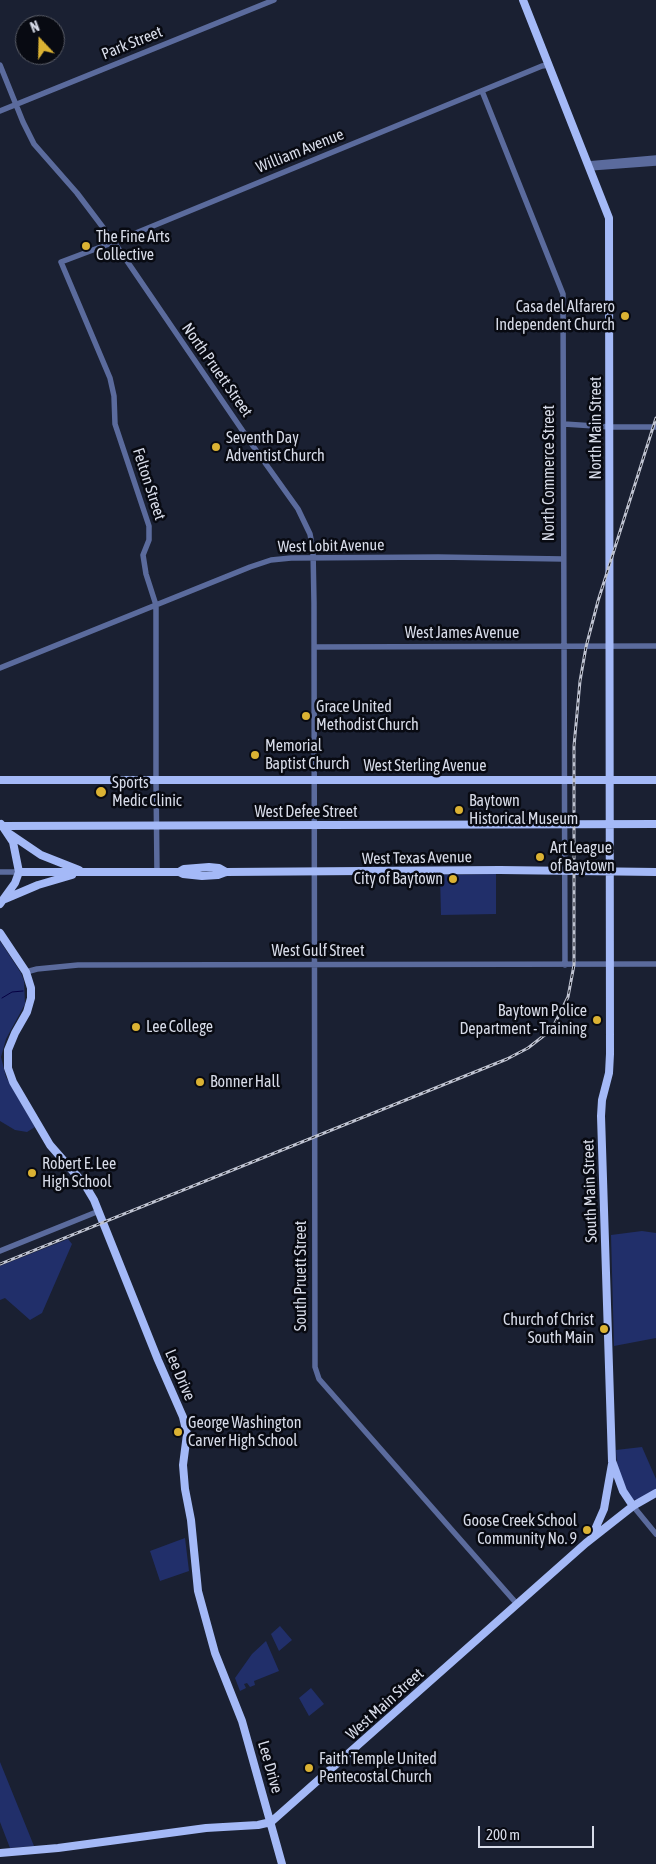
<!DOCTYPE html>
<style>
body{margin:0}
#map{position:relative;width:656px;height:1864px;overflow:hidden;background:#1a2032;font-family:"Asap Condensed",sans-serif}
canvas{display:block}
.north{position:absolute;left:15px;top:15px;width:50px;height:50px;box-sizing:border-box;background:#080a12;border:1px solid #5b5e68;border-radius:50%;rotate:339deg;font-size:14px;font-weight:700;line-height:20px;text-align:center;color:#d7dbe8}
.north::after{content:'';display:block;margin:auto;width:18px;height:22px;background:#dbb233;clip-path:polygon(50% 0,100% 100%,50% 72%,0 100%)}
.scale{position:absolute;left:478px;top:1826px;width:116px;height:22px;box-sizing:border-box;border:2px solid #d7dbe8;border-top:0;padding-left:6px;font-size:15px;line-height:18px;white-space:nowrap;color:#d7dbe8;-webkit-text-stroke:4px #080a12;paint-order:stroke}
</style>
<div id="map">
<canvas width="656" height="1864"></canvas>
<div class="north">N</div>
<div class="scale">200 m</div>
</div>
<script>
const ctx = document.querySelector('canvas').getContext('2d');
ctx.lineJoin = 'round';
function paint(path, color) { ctx.fillStyle = color; ctx.fill(path, 'evenodd'); }
const poly = rows => new Path2D(rows.map(r => 'M' + r).join(''));
function strokePath(path, color, width, dash) { ctx.strokeStyle = color; ctx.lineWidth = width; ctx.lineCap = dash ? 'butt' : 'round'; ctx.setLineDash(dash || []); ctx.stroke(path); }
function write(font, color, halo, rows, align = 'center') {
  ctx.font = font + ' "Asap Condensed",sans-serif'; ctx.lineWidth = 5; ctx.setLineDash([]); ctx.textBaseline = 'middle'; ctx.strokeStyle = halo; ctx.fillStyle = color; for (const [text, x, y, turn = 0] of rows) {
    ctx.save(); ctx.translate(x, y); ctx.rotate((+turn || 0) * Math.PI / 180); ctx.textAlign = isNaN(turn) ? turn : align; if (halo) ctx.strokeText(text, 0, 0); ctx.fillText(text, 0, 0); ctx.restore();
  }
}
paint(poly([
 [496,874,496,914,441,915,440,875],
 [0,941,21,973,24,981,25,1004,6,1039,1,1057,6,1077,35,1127,27,1132,15,1130,0,1121],
 [642,1231,656,1233,656,1338,614,1346,611,1235],
 [68,1239,72,1244,42,1313,30,1320,5,1298,0,1300,0,1266],
 [642,1447,656,1479,656,1490,640,1499,633,1500,629,1497,617,1465,616,1450],
 [185,1538,189,1571,160,1581,150,1551],
 [280,1626,292,1640,279,1651,271,1634],
 [266,1641,279,1671,254,1681,255,1685,250,1687,247,1683,244,1684,246,1688,240,1691,235,1678,252,1654],
 [311,1688,324,1704,309,1716,299,1698],
 [0,1762,34,1846,10,1848,0,1822]
]), '#212f6a');
strokePath(poly([
 [2,998,12,992,23,991]
]), '#050043', 1);
strokePath(poly([
 [0,65,23,122,34,144,77,193,114,242,253,446,298,509,310,534,313,550,314,603,315,1367,319,1379,517,1604],
 [482,91,563,294,565,965],
 [0,111,274,0],
 [588,164,656,158],
 [589,168,656,163],
 [564,424,610,427,656,427],
 [314,647,656,646],
 [0,668,250,567,271,560,291,558,438,557,563,559],
 [0,872,19,872],
 [157,873,156,779,156,605,146,574,143,555,149,540,149,526,115,424,114,396,110,378,61,262,114,242,542,66,549,65],
 [26,972,37,969,78,965,656,964],
 [0,1251,99,1211],
 [633,1506,656,1534]
]), '#5b6b9d', 5.5);
strokePath(poly([
 [523,0,609,218,610,1054,609,1073,602,1100,601,1116,612,1461,623,1491,633,1506],
 [0,780,656,780],
 [3,826,656,824],
 [10,834,41,855,79,870],
 [19,872,179,872,183,874,202,876,218,875,226,872,500,870,656,872],
 [179,872,184,869,209,867,219,868,226,872],
 [5,899,38,885,72,875],
 [0,904,15,883,19,872,13,842,1,824],
 [0,933,26,972,31,988,31,998,27,1012,15,1033,8,1050,8,1068,13,1082,50,1145,85,1185,94,1200,158,1360,183,1417,187,1434,183,1465,185,1489,191,1520,198,1591,215,1653,242,1721,282,1864],
 [593,1534,604,1509,612,1464],
 [0,1853,58,1848,206,1828,258,1825,271,1822,586,1543,633,1506,656,1493]
]), '#a4b9f7', 8);
const rail = poly([
 [0,1264,507,1059,528,1048,546,1034,555,1023,568,997,574,965,574,746,580,681,586,647,598,601,656,418]
]);
strokePath(rail, '#bfc3d1', 3);
strokePath(rail, '#080a12', 1, [4]);
for (const [x, y, r, color] of [
 [86,246,5,"#dbb233"],
 [625,316,5,"#dbb233"],
 [216,447,5,"#dbb233"],
 [306,716,5,"#dbb233"],
 [255,755,5,"#dbb233"],
 [101,792,6,"#dbb233"],
 [459,810,5,"#dbb233"],
 [540,857,5,"#dbb233"],
 [453,879,5,"#dbb233"],
 [597,1020,5,"#dbb233"],
 [136,1027,5,"#dbb233"],
 [200,1082,5,"#dbb233"],
 [32,1173,5,"#dbb233"],
 [604,1329,5,"#dbb233"],
 [178,1432,5,"#dbb233"],
 [587,1530,5,"#dbb233"],
 [309,1768,5,"#dbb233"]
]) { const dot = new Path2D(); dot.arc(x, y, r, 0, 2 * Math.PI); ctx.fillStyle = color; ctx.fill(dot); strokePath(dot, '#080a12', 2); }
write('16px', '#d7dbe8', '#080a12', [
 ["Park Street",132,43,-22],
 ["William Avenue",300,151,-22],
 ["North Pruett Street",217,370,55],
 ["North Main Street",596,428,-90],
 ["North Commerce Street",549,473,-90],
 ["Felton Street",149,484,72],
 ["West Lobit Avenue",331,546,-1],
 ["West James Avenue",462,633],
 ["West Sterling Avenue",425,766],
 ["West Defee Street",306,812],
 ["West Texas Avenue",417,858,-1],
 ["West Gulf Street",318,951],
 ["South Main Street",590,1191,-92],
 ["South Pruett Street",301,1276,-90],
 ["Lee Drive",180,1375,67],
 ["West Main Street",385,1704,-42],
 ["Lee Drive",270,1767,74]
]);
write('16px', '#d7dbe8', '#080a12', [
 ["The Fine Arts",96,237],
 ["Collective",96,255],
 ["Casa del Alfarero",615,307,"right"],
 ["Independent Church",615,325,"right"],
 ["Seventh Day",226,438],
 ["Adventist Church",226,456],
 ["Grace United",316,707],
 ["Methodist Church",316,725],
 ["Memorial",265,746],
 ["Baptist Church",265,764],
 ["Sports",112,783],
 ["Medic Clinic",112,801],
 ["Baytown",469,801],
 ["Historical Museum",469,819],
 ["Art League",550,848],
 ["of Baytown",550,866],
 ["City of Baytown",443,879,"right"],
 ["Baytown Police",587,1011,"right"],
 ["Department - Training",587,1029,"right"],
 ["Lee College",146,1027],
 ["Bonner Hall",210,1082],
 ["Robert E. Lee",42,1164],
 ["High School",42,1182],
 ["Church of Christ",594,1320,"right"],
 ["South Main",594,1338,"right"],
 ["George Washington",188,1423],
 ["Carver High School",188,1441],
 ["Goose Creek School",577,1521,"right"],
 ["Community No. 9",577,1539,"right"],
 ["Faith Temple United",319,1759],
 ["Pentecostal Church",319,1777]
], 'left');
</script>
